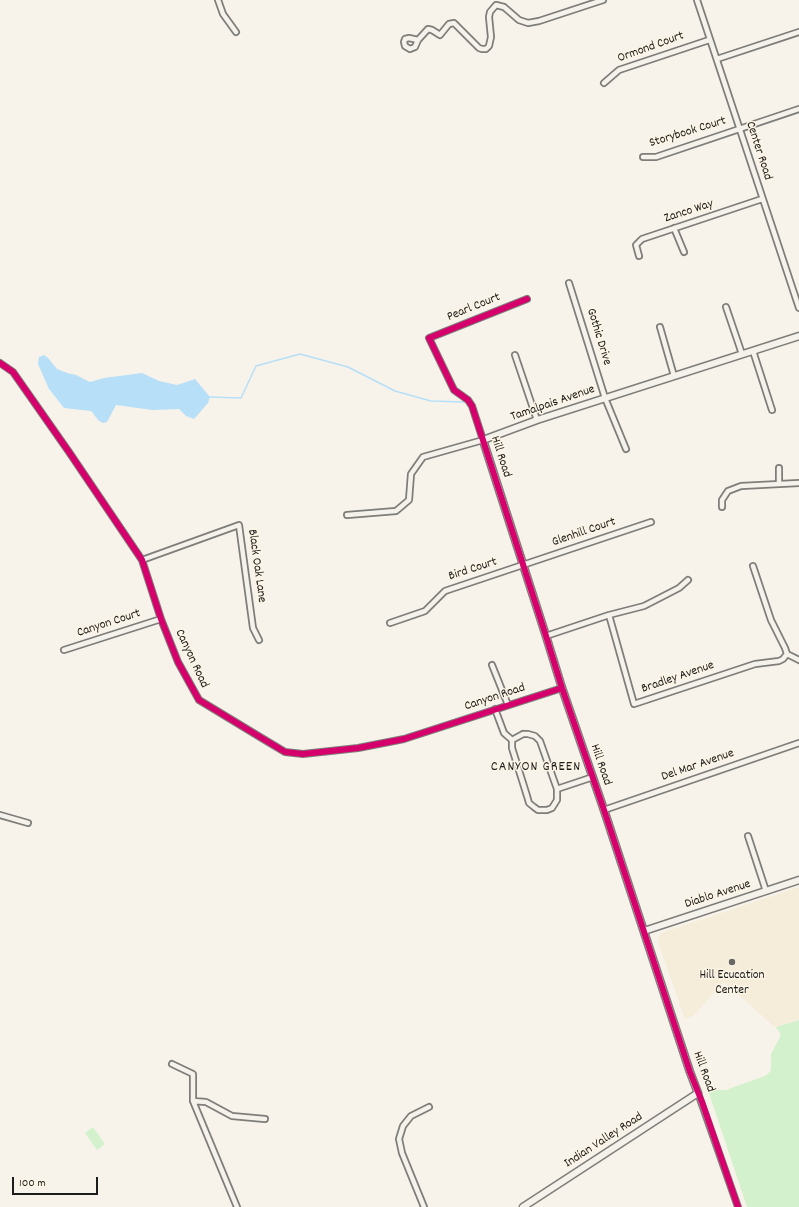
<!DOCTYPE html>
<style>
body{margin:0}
#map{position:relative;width:799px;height:1207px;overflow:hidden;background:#f7f3ea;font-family:Dekko,sans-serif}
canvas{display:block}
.scale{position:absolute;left:12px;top:1177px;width:86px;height:18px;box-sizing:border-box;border:2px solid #1c1c1c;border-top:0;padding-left:5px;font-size:12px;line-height:14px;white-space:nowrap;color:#1c1c1c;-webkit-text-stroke:3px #fcf5e5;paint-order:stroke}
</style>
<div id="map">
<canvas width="799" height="1207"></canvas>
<div class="scale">100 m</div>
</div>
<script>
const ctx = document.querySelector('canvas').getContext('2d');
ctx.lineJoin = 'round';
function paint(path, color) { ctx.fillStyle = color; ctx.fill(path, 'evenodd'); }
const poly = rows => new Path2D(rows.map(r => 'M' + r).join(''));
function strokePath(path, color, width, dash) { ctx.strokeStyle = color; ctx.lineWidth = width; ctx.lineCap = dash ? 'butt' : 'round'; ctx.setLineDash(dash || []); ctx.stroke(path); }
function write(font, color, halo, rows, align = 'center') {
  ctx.font = font + ' Dekko,sans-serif'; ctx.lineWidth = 3; ctx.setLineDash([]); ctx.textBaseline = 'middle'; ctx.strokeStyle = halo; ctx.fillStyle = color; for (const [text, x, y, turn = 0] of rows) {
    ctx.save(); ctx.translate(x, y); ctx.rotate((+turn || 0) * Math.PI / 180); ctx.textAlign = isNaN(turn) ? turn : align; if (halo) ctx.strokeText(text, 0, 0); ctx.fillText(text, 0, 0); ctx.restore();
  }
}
paint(poly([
 [799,887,799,1019,775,1027,724,982,693,1016,685,1019,658,942,658,939,661,933]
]), '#f5ecda');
paint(poly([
 [799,1020,799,1207,747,1207,708,1090,726,1090,765,1076,770,1072,771,1069,771,1054,780,1037,780,1033,776,1027],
 [93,1127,105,1144,97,1150,85,1133]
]), '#d3f1cc');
paint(poly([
 [44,355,48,358,57,369,67,373,76,375,90,382,104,378,142,373,159,381,177,385,195,379,210,397,208,403,194,419,186,416,179,409,152,410,116,405,107,422,103,423,99,421,91,411,64,408,49,389,38,364,39,357]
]), '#b7dff7');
strokePath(poly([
 [210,397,241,398,256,366,300,354,348,367,395,391,431,401,464,402]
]), '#b7dff7', 1.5);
const street = poly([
 [218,0,223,14,236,32],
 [697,0,799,308],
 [418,40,415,47,410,49,405,46,404,42,405,39,409,38,418,40,428,29,432,30,440,35,449,24,454,23,479,48,482,49,486,49,489,46,491,37,489,17,490,12,496,5,504,7,519,20,528,23,539,21,603,0],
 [717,59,799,32],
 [604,83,619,70,709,40],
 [643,157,656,157,799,109],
 [674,228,684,252],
 [639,256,636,245,642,239,762,199],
 [569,283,605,398,626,449],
 [726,307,742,354],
 [660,327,674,376],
 [753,351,772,410],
 [515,355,537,420],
 [0,363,13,372,69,452,142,560,161,619,178,662,199,700,260,737,285,752,303,754,358,748,404,739,562,688],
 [779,468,779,484],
 [722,507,722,500,728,491,741,486,799,483],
 [347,515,396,511,409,500,411,474,423,457,483,440,472,406,468,400,454,390,429,338,527,299],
 [142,560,239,525,253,628,259,640],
 [609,615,634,704,755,664,779,661,783,659,787,654,785,648,771,620,753,566],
 [390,623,425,611,445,591,651,522],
 [546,636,609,615,644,606,679,588,688,580],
 [64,650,161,619],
 [787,654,799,660],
 [492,665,508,705],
 [495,709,504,733,512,740],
 [523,734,528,734,535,736,540,741,557,789,557,800,552,808,547,810,538,810,534,807,529,803,527,796,512,748,512,740,523,734],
 [557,789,593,777],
 [604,810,799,743],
 [0,815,28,823],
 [748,836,766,891],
 [172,1064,193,1074,193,1101,237,1207],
 [698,1093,738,1207],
 [193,1101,206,1102,232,1116,265,1119],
 [424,1207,402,1153,399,1139,403,1126,411,1116,429,1107]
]);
const secondary = poly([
 [644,931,799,880],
 [523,1207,698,1093,690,1072,604,810,562,688,546,636,483,440,537,420,799,336]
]);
strokePath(street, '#7f7d79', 8);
strokePath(secondary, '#7f7d79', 9);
strokePath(street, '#f5f2ec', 4.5);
strokePath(secondary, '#f5f2ec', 6);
strokePath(poly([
 [527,299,429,338,454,390,468,400,472,406,546,636,562,688,604,810,690,1072,702,1102,738,1207],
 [0,363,13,372,69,452,142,560,161,619,178,662,199,700,260,737,285,752,303,754,358,748,404,739,562,688]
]), '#d6006c', 6);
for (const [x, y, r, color] of [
 [732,962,4,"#696764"]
]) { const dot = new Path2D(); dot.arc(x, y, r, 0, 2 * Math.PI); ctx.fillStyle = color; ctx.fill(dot); strokePath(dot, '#fcf5e5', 1.5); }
write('13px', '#1c1c1c', '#fcf5e5', [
 ["Ormond Court",651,48,-20],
 ["Storybook Court",688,133,-17],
 ["Center Road",758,151,72],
 ["Zanco Way",689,212,-18],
 ["Pearl Court",474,308,-22],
 ["Gothic Drive",598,337,73],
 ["Tamalpais Avenue",553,404,-19],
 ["Hill Road",500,457,72],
 ["Glenhill Court",584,533,-19],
 ["Black Oak Lane",256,566,82],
 ["Bird Court",473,570,-18],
 ["Canyon Court",109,624,-18],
 ["Canyon Road",191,659,65],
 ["Bradley Avenue",678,678,-19],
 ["Canyon Road",495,698,-18],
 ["Hill Road",600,765,71],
 ["Del Mar Avenue",698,766,-19],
 ["Diablo Avenue",718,895,-18],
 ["Hill Road",703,1072,70],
 ["Indian Valley Road",604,1141,-33]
]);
write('13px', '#1c1c1c', '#fcf5e5', [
 ["Hill Ecucation",732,976],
 ["Center",732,991]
]);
ctx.letterSpacing = '1px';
write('14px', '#1c1c1c', '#fcf5e5', [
 ["CANYON GREEN",536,768]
]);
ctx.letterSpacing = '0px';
</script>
